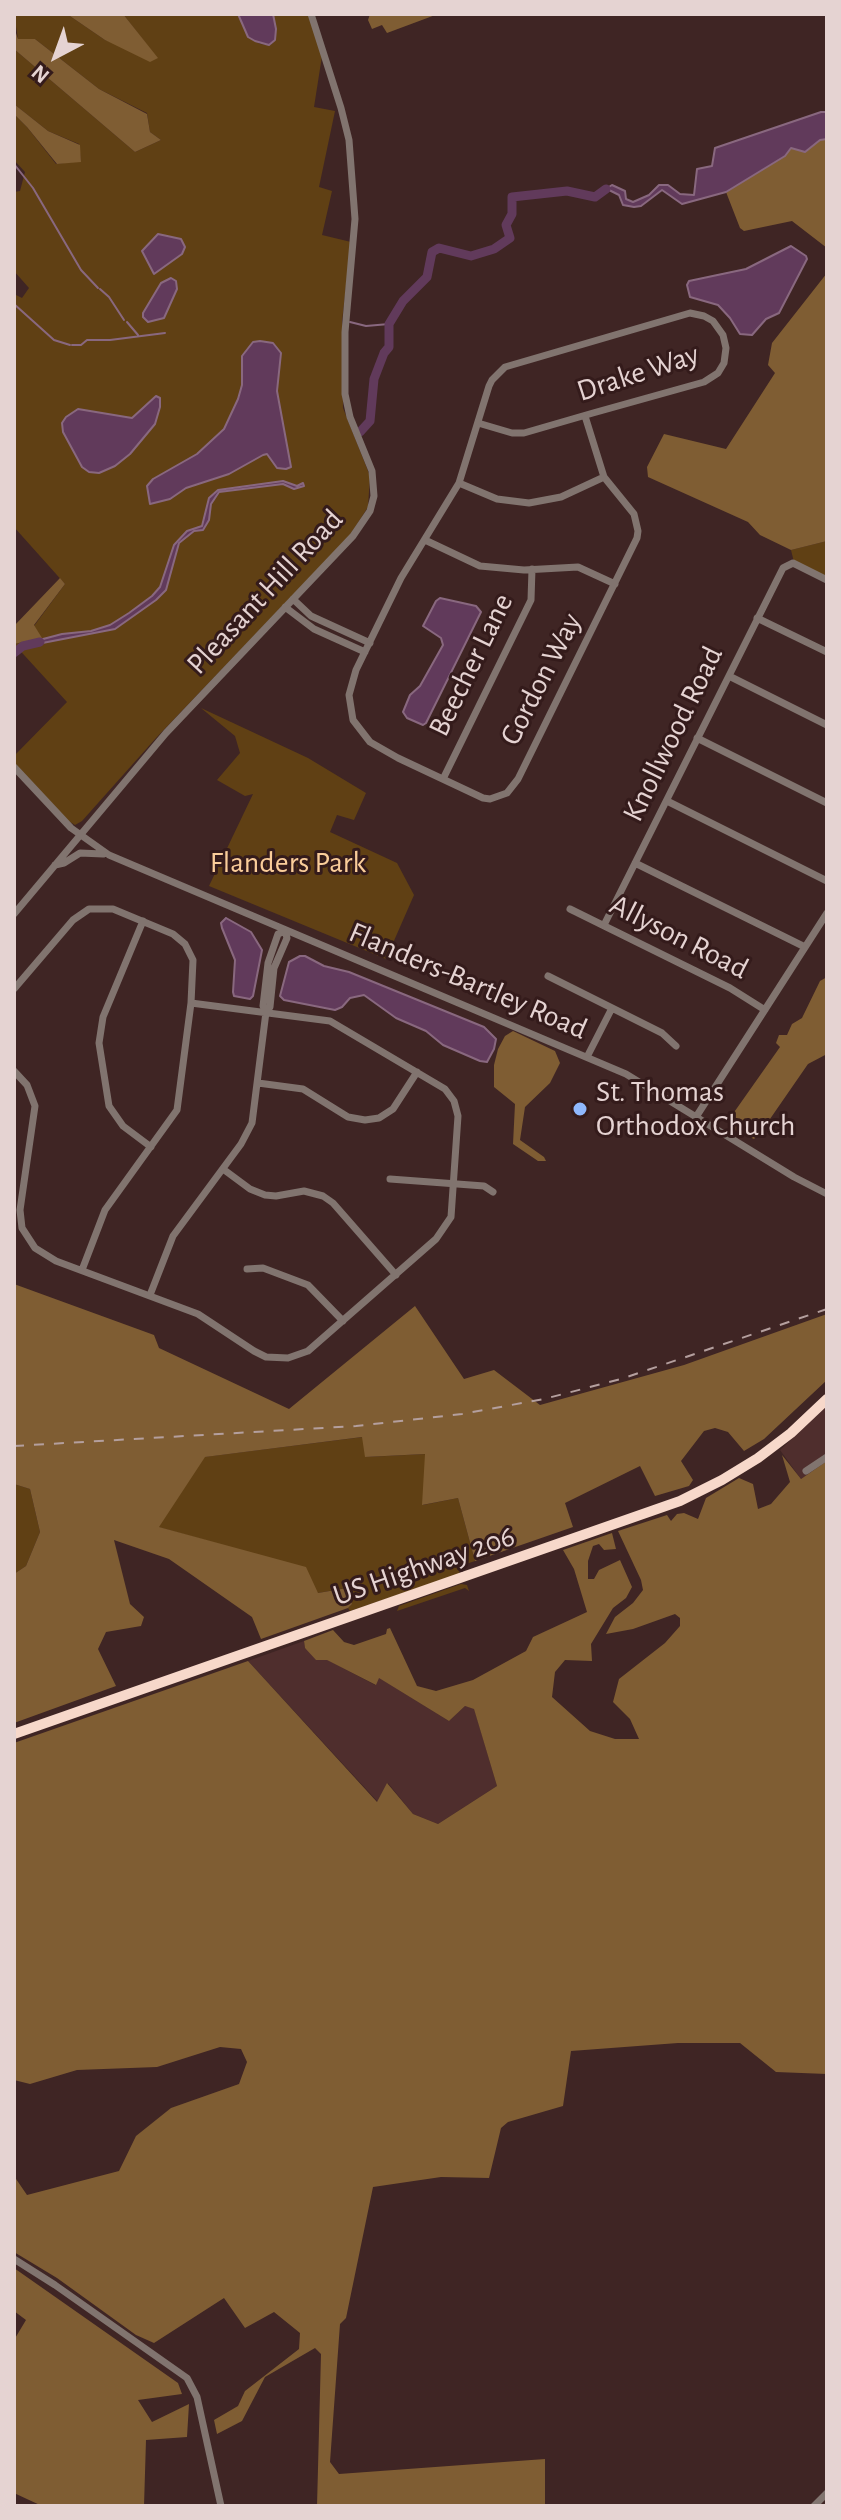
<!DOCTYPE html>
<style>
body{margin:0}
#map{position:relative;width:841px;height:2520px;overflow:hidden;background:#3f2524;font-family:"Alegreya Sans",sans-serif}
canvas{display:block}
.frame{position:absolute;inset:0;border:16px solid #e5d3d2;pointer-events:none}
.north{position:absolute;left:16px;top:16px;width:80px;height:80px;-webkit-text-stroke:6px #341b1b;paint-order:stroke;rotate:221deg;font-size:22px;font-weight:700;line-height:32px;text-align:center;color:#e5d3d2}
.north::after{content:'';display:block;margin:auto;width:28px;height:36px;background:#e5d3d2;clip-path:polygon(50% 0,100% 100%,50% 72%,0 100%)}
</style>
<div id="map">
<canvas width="841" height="2520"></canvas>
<div class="frame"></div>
<div class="north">N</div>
</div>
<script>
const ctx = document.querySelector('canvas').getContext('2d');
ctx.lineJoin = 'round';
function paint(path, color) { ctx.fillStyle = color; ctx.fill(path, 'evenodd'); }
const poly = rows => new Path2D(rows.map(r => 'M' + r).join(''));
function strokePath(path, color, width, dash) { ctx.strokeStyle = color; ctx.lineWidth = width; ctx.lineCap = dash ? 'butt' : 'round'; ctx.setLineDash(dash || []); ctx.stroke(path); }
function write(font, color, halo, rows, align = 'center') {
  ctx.font = font + ' "Alegreya Sans",sans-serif'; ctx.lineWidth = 6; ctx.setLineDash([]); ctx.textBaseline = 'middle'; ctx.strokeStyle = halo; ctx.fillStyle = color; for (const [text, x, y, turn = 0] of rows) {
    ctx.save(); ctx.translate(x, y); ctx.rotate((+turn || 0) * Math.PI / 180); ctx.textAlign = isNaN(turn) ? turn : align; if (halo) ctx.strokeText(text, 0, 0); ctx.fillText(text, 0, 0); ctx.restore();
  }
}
paint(poly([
 [827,1406,827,1461,801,1479,780,1450],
 [304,1641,305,1648,375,1685,378,1677,449,1721,465,1706,474,1708,497,1786,438,1824,413,1814,388,1783,378,1802,248,1661]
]), '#4f2e2d');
paint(poly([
 [14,14,67,14,105,40,157,58,123,14,238,14,249,37,260,44,269,45,272,44,276,29,273,14,308,14,322,56,314,107,335,111,319,187,332,191,322,235,351,242,342,321,343,408,370,476,368,507,350,535,156,738,82,821,75,825,67,820,14,763,14,756,67,702,14,644,41,638,34,626,65,584,14,527,14,294,22,298,29,288,14,271,14,192,20,191,25,172,14,160,14,114,27,127,56,164,81,161,79,144,48,131,14,104,14,49,135,152,161,140,150,132,147,113,99,89,35,39,18,39],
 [827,541,827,571,824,577,794,562,791,550],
 [201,708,308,758,366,793,354,820,337,815,330,832,397,863,414,895,386,959,209,886,253,794,245,796,217,780,240,753,235,736],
 [363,1437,366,1457,426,1454,423,1505,458,1498,475,1561,460,1566,459,1574,350,1611,348,1608,352,1604,346,1588,318,1593,219,1544,158,1527,204,1457],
 [14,1484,30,1489,40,1532,26,1566,14,1574],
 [461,1584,467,1585,469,1591,465,1588,397,1611,399,1606]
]), '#604014');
paint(poly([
 [67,14,123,14,158,58,150,62,105,40],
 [370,14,438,14,387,33,382,25,372,29,368,20],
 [14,27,18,39,35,39,99,89,147,114,150,132,161,140,135,152,14,49],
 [14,104,48,131,80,145,81,162,57,164,27,127,14,114],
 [827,139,827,248,792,221,744,231,740,228,726,192,785,156,791,148,805,152,820,140],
 [827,273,827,541,791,550,760,535,748,522,648,477,647,467,664,434,726,449,775,373,768,365,772,343],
 [60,578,65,584,34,625,42,638,14,644,14,626],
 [827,977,827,1054,808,1064,761,1132,754,1139,728,1127,730,1118,780,1047,776,1043,779,1035,787,1035,792,1024,802,1018,820,981],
 [513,1031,555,1051,560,1063,550,1083,525,1107,520,1140,544,1157,546,1161,538,1161,513,1144,515,1104,494,1087,494,1065,498,1049,505,1036],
 [14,1284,154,1335,159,1348,289,1409,415,1306,464,1379,494,1370,540,1405,684,1365,827,1314,827,1380,764,1439,744,1451,728,1432,715,1428,704,1431,681,1461,693,1480,689,1486,655,1496,640,1466,565,1503,573,1527,475,1561,458,1498,422,1505,425,1454,365,1457,362,1437,205,1457,159,1527,306,1567,318,1593,347,1588,352,1604,348,1608,261,1639,252,1617,169,1559,114,1540,130,1604,144,1617,141,1626,106,1632,98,1649,116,1686,14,1723,14,1574,26,1566,40,1532,30,1489,14,1484],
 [782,1455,801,1479,827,1461,827,2074,776,2072,740,2043,678,2043,571,2051,563,2106,508,2122,501,2128,489,2178,441,2177,373,2187,346,2318,340,2324,330,2462,339,2474,545,2459,545,2506,317,2506,321,2354,315,2348,265,2377,242,2421,217,2434,214,2420,238,2406,245,2391,299,2349,300,2333,274,2312,245,2328,224,2298,154,2343,136,2335,57,2278,14,2252,14,2176,27,2195,119,2171,136,2136,171,2108,239,2084,247,2062,241,2049,220,2047,157,2067,77,2070,30,2084,14,2080,14,1743,248,1661,377,1802,387,1783,413,1814,438,1824,497,1786,474,1709,465,1706,449,1721,379,1678,376,1685,327,1660,316,1660,305,1648,304,1641,333,1630,344,1642,354,1645,386,1634,387,1629,390,1628,417,1686,436,1691,473,1680,526,1651,533,1637,587,1612,574,1569,563,1550,612,1533,616,1549,604,1550,599,1544,593,1546,588,1561,588,1579,594,1579,599,1570,620,1560,632,1587,626,1598,613,1608,591,1644,592,1661,565,1660,555,1672,552,1697,590,1731,615,1739,639,1739,630,1719,613,1702,619,1679,665,1643,680,1626,680,1618,675,1614,633,1629,606,1634,615,1617,633,1603,643,1590,641,1580,618,1531,667,1515,671,1521,677,1514,684,1513,698,1519,706,1498,739,1478,753,1484,758,1509,771,1504,790,1482],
 [14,2268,178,2383,182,2394,138,2400,152,2422,189,2404,187,2437,146,2440,144,2506,42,2506,14,2493,14,2340,26,2320,14,2311]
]), '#7f5d33');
const water = poly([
 [238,14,273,14,276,29,275,40,269,45,255,41,248,37,238,14],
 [821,112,827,112,827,139,820,140,805,152,791,148,785,156,726,192,682,204,662,190,641,206,634,207,623,205,619,195,609,190,598,194,612,185,625,191,626,199,633,202,649,195,659,185,668,185,680,194,694,195,697,169,712,166,715,148,821,112],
 [158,234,181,239,185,247,182,254,154,274,142,251,158,234],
 [791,246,806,256,807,259,779,313,766,319,752,335,740,334,730,318,718,305,690,297,687,285,689,281,746,269,791,246],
 [171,278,176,281,177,289,164,318,148,322,143,317,143,313,161,283,171,278],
 [260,341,273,343,281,353,277,391,291,467,286,469,277,468,267,454,263,455,229,474,186,488,170,499,150,504,147,486,153,479,197,454,224,429,238,399,242,385,242,356,253,342,260,341],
 [156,396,160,398,160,407,155,424,130,454,115,466,99,473,89,472,82,467,63,432,62,423,66,417,78,409,132,418,156,396],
 [283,481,297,486,303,483,304,486,294,489,283,484,219,492,211,504,209,520,203,530,194,531,179,543,166,590,156,600,115,629,32,645,28,643,62,634,91,631,110,625,129,613,152,596,160,587,174,545,187,531,202,526,209,498,218,490,283,481],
 [440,598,476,606,481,612,426,723,423,725,407,718,403,712,410,695,420,686,443,645,441,638,423,626,436,601,440,598],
 [226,918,251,932,262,950,253,996,250,999,234,996,233,992,235,960,222,928,221,923,226,918],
 [300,956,305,956,324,966,349,972,484,1027,496,1039,494,1049,487,1062,480,1061,443,1045,426,1031,396,1018,364,995,350,998,342,1007,335,1010,284,1000,280,996,289,962,300,956]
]);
paint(water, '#613a5b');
strokePath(water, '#89687f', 2);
strokePath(poly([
 [14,164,33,188,81,270,98,288],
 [100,289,109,297,124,320],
 [14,304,54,340,70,345],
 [127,322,138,335],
 [350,322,366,326,389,324],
 [72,345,81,345,87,340,110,340,165,333]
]), '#89687f', 2);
strokePath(poly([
 [360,432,370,421,374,379,384,353,389,347,389,324,403,301,427,277,432,252,439,248,471,256,494,249,510,238,506,225,512,214,512,197,567,191,595,197,606,189],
 [14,653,23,646,40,642]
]), '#613a5b', 9);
strokePath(poly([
 [478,423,512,433,524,433,593,413,704,382,718,373,724,363,726,348,723,335,713,321,704,316,690,313,505,367,492,380,489,386,459,483,401,578,356,670,349,695,353,720,370,742,398,758,483,798,490,799,507,793,518,779,637,538,638,531,634,514,604,477,585,416],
 [459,483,497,499,529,503,561,497,604,477],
 [425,540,480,566,524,570,578,567,615,584],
 [293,599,311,616,370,643],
 [285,607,314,629,365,652],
 [757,618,827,652],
 [729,676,827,725],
 [697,738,827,803],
 [14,767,71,828,109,855,626,1074,794,1177,827,1194],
 [443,779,531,600,532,569],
 [667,801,827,881],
 [635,863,805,947],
 [55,865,64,863,80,853,103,854],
 [570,909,730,988,765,1010],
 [14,914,166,733,353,536,370,511,374,496,372,471,350,417,345,394,345,332,355,219,349,140,341,108,311,14],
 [143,921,103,1017,99,1043,109,1106,123,1126,151,1147],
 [604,925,783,568,793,563,827,580],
 [548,976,662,1033,676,1046],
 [14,989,73,920,89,909,113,909,173,934,185,944,193,960,191,1003,330,1021,445,1089,454,1101,458,1116,451,1217,436,1239,308,1351,288,1358,266,1357,254,1351,198,1314,56,1261,35,1248,22,1228,20,1210,35,1106,27,1085,14,1071],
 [266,1012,263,1006,268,963,278,934,285,931],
 [587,1057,612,1008],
 [258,1083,303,1089,348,1117,365,1120,379,1118,393,1109,417,1072],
 [696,1117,827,913],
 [223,1169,250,1189,265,1195,276,1196,304,1191,323,1196,333,1203,396,1275],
 [390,1179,484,1186,493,1192],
 [247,1269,263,1268,308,1285,343,1321],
 [82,1270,105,1210,177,1110,191,1003],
 [150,1295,173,1236,241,1144,252,1123,266,1012,270,1007,274,968,287,938,285,931],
 [806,1471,827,1457],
 [14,2259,55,2285,187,2378,197,2397,221,2506],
 [814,2506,827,2493]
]), '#81746f', 7);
strokePath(poly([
 [14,1734,680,1501,722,1480,758,1458,791,1433,827,1399]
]), '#f7d8ca', 10);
strokePath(poly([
 [14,1446,356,1426,462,1414,544,1399,621,1379,827,1309]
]), '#b49f9e', 2, [10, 10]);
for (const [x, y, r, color] of [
 [580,1109,8,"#8fb8fd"]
]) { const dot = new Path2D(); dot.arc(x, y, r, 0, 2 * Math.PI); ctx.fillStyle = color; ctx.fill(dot); strokePath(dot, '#341b1b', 3); }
write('30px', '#e5d3d2', '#341b1b', [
 ["Drake Way",638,373,-18],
 ["Pleasant Hill Road",265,592,-47],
 ["Beecher Lane",471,665,-64],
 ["Gordon Way",541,679,-63],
 ["Knollwood Road",673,734,-64],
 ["Allyson Road",679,937,27],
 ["Flanders-Bartley Road",468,981,23],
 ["US Highway 206",424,1566,-19]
]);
write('30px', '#facd9a', '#341b1b', [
 ["Flanders Park",288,863]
]);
write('30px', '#e5d3d2', '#341b1b', [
 ["St. Thomas",596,1092],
 ["Orthodox Church",596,1126]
], 'left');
</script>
